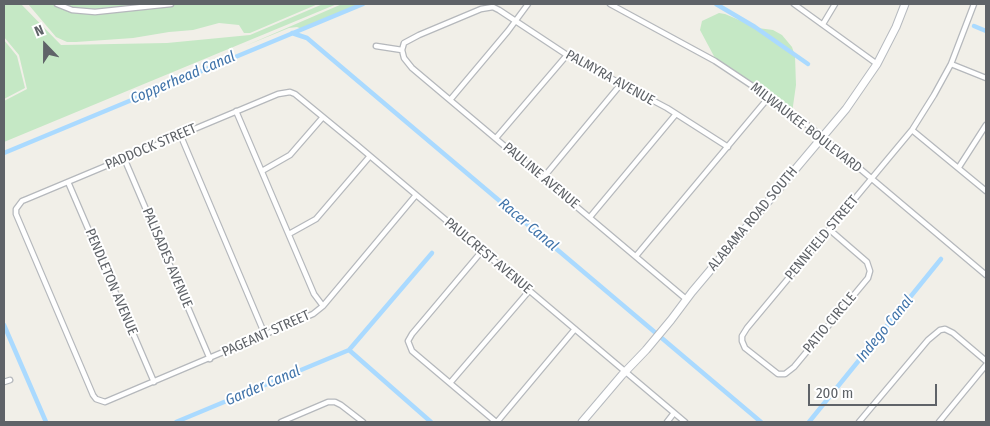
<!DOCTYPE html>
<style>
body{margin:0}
#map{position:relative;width:990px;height:426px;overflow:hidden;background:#f1efe8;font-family:"Fira Sans Condensed",sans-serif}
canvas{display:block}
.frame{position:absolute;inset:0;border:5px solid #5f6368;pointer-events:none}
.north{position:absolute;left:20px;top:20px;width:50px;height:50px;-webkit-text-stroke:4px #fff;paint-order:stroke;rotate:338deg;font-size:14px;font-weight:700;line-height:20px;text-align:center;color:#5f6368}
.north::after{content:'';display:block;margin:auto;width:18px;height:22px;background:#5f6368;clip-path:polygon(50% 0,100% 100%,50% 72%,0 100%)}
.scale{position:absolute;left:808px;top:384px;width:129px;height:22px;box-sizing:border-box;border:2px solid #5f6368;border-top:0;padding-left:6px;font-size:15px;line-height:18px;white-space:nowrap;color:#5f6368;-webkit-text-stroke:4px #fff;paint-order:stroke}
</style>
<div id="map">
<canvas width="990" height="426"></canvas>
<div class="frame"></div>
<div class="north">N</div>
<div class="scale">200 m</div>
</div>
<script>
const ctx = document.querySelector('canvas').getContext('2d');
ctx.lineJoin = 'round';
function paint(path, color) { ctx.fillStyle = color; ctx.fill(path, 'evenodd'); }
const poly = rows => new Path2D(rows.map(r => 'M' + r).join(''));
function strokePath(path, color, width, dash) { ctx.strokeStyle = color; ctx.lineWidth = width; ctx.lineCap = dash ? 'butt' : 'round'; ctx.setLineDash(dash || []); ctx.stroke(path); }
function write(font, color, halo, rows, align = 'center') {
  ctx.font = font + ' "Fira Sans Condensed",sans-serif'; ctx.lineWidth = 4; ctx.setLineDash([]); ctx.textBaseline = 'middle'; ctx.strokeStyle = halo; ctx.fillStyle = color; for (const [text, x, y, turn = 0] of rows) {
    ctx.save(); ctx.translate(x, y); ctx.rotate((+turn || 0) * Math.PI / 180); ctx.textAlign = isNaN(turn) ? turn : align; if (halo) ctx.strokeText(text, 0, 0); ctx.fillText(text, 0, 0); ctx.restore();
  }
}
paint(poly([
 [4,4,21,4,61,45,167,43,250,35,323,4,337,4,4,142,4,101,27,89,19,55,4,37],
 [28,4,318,4,250,33,244,33,239,25,219,23,193,30,169,32,133,38,76,42,67,42,56,37],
 [342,4,365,4,302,29,297,27,289,28,245,46],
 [719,13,725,14,758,28,773,30,782,35,792,47,795,56,796,85,792,113,716,60,700,30,702,21],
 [4,40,17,56,25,88,4,99]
]), '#c5e8c5');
strokePath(poly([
 [716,4,755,27,808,64],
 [974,26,986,31],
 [292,33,307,38,761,422],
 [4,153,363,4],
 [4,325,46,422],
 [349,350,431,422],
 [176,422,349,350,432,253],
 [809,422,941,259]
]), '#aadaff', 4.5);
const street = poly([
 [57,4,72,10,95,12,171,4],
 [610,4,715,61,769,97,814,130,986,275],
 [794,4,877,64],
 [823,24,835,4],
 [376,46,402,50],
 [951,64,986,78],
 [450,100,508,31,528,4],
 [236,111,314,294,323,306],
 [912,130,986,191],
 [180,134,265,335],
 [496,138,567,55],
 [124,158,210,359],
 [959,167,986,125],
 [262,171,290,155,323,117],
 [543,178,621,84],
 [68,182,154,382],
 [416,195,323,306,313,314,105,402,96,399,93,395,16,214,16,209,22,201,27,199,278,94,290,92,295,94,357,145,685,422],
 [590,217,676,114],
 [830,230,867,262,870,271,868,278,794,367,785,374,778,374,745,348,742,341,742,336,747,328,912,130,934,95,951,64,974,4],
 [289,234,316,219,370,156],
 [482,251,412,334,408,341,412,351,496,422],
 [636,256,769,97],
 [686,299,412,68,404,58,402,50,404,43,419,35,481,9,493,7,499,10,567,55,667,108,728,147],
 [4,382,10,380],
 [450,383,529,291],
 [281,422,328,402,335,402,341,405,363,422],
 [497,422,575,329],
 [667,422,674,413],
 [859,422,928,340,940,330,945,329,953,333,986,361],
 [939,422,986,365]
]);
const secondary = poly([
 [582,422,622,375,646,350,671,320,692,292,846,109,877,64,896,27,905,4]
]);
strokePath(street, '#b5b8bc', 7);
strokePath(secondary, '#b6babf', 9);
strokePath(street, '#fff', 4.5);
strokePath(secondary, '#fff', 7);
write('14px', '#5f6368', '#fff', [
 ["PALMYRA AVENUE",610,78,29],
 ["MILWAUKEE BOULEVARD",806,128,38],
 ["PADDOCK STREET",151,147,-23],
 ["PAULINE AVENUE",541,176,40],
 ["ALABAMA ROAD SOUTH",753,219,-50],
 ["PENNFIELD STREET",822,238,-50],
 ["PAULCREST AVENUE",488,256,40],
 ["PALISADES AVENUE",167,258,67],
 ["PENDLETON AVENUE",111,282,67],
 ["PATIO CIRCLE",830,323,-50],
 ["PAGEANT STREET",266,334,-24]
]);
write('italic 15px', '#4174aa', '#fff', [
 ["Copperhead Canal",183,78,-23],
 ["Racer Canal",528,225,40],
 ["Indego Canal",885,329,-51],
 ["Garder Canal",263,386,-23]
]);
</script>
